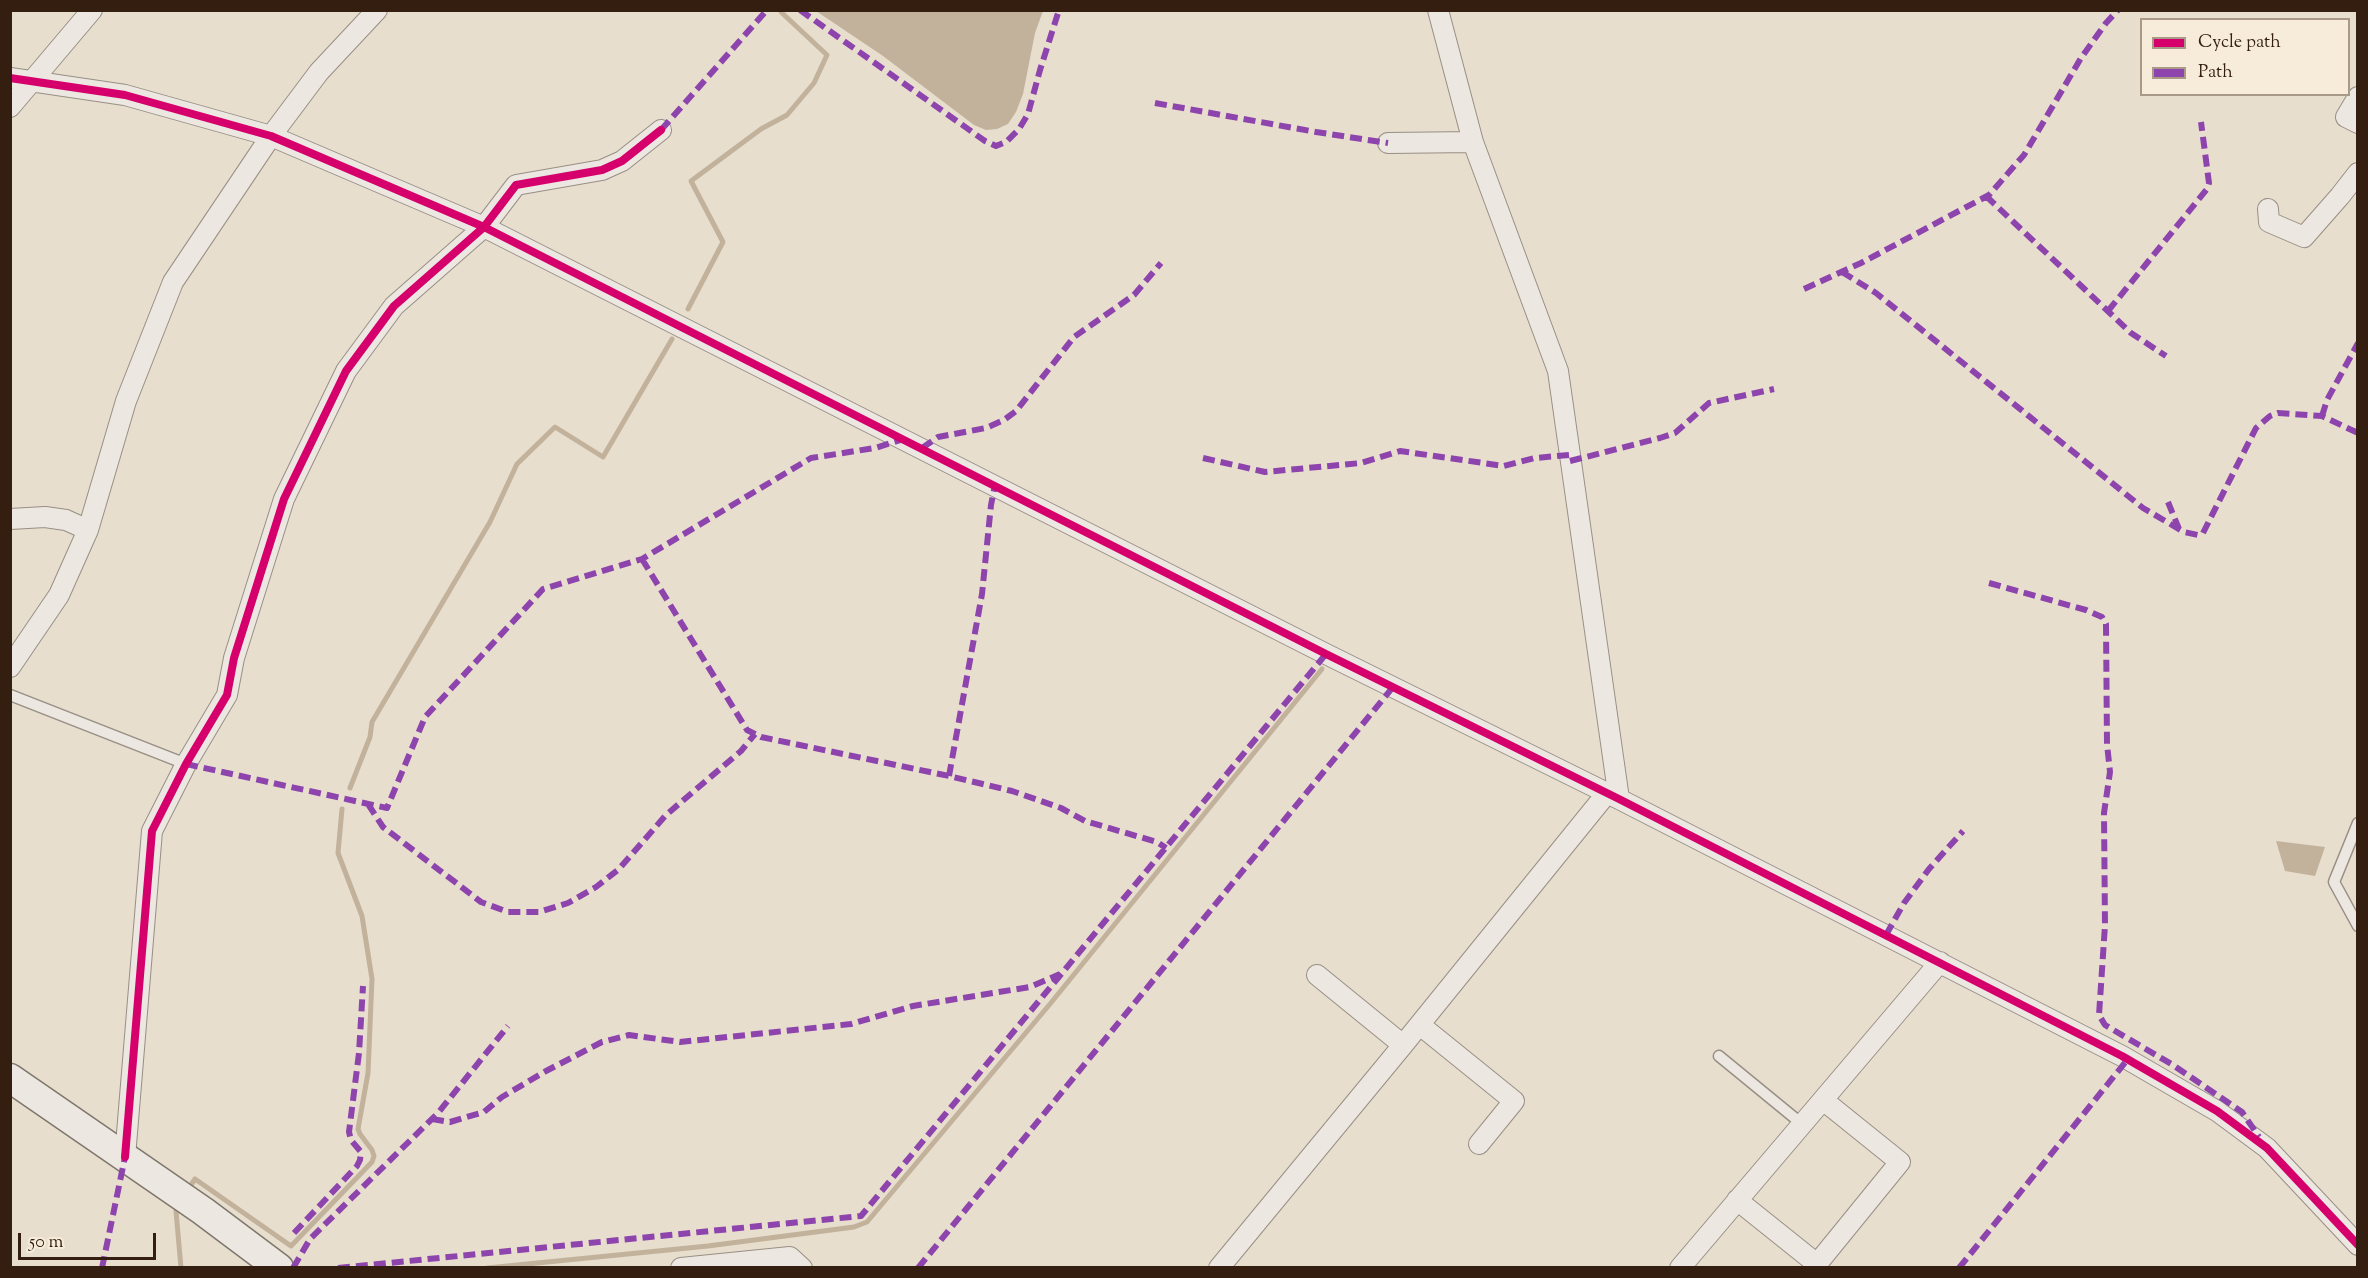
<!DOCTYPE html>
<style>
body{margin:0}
#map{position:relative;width:2368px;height:1278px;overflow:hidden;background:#e8dece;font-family:"Sorts Mill Goudy",serif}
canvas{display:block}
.frame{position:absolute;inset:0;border:12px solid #331e0f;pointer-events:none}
.legend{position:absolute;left:2140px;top:18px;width:210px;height:78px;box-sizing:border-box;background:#f7ecd9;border:2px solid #a99a88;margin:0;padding:8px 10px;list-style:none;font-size:18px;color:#331e0f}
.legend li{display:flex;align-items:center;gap:12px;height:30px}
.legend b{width:30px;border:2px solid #a99a88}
.scale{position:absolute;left:18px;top:1233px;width:138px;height:27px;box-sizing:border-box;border:3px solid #331e0f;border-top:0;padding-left:8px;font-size:18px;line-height:21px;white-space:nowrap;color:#331e0f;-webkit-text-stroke:4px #f7ecd9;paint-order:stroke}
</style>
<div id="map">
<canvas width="2368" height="1278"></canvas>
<div class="frame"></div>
<ul class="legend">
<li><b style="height:8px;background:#d6006c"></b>Cycle path</li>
<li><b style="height:8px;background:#8e44ad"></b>Path</li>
</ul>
<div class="scale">50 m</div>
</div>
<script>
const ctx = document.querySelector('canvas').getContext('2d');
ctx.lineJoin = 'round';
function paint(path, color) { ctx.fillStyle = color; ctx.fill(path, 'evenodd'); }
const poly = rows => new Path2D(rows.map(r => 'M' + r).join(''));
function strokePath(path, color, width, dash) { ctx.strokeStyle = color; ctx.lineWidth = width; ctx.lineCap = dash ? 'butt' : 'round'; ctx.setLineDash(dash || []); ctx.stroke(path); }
paint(poly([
 [816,11,1043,11,1035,33,1023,94,1016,112,1008,124,997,129,986,130,974,125,883,56],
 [2276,841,2325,847,2315,876,2285,871]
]), '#c2b29c');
strokePath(poly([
 [688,309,723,242,691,181,761,129,787,115,814,83,827,55,781,12],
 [350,788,370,737,372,722,490,522,517,464,555,427,603,457,672,339],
 [191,1185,195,1179,291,1246,372,1162,374,1156,372,1150,360,1134,358,1129,368,1073,372,979,362,916,338,853,342,809],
 [176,1211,181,1268],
 [487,1268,708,1246,854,1227,867,1222,1050,1004,1322,669]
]), '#c2b29c', 5);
const service = poly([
 [10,695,186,764],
 [2358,823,2334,882,2358,926],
 [1719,1056,1802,1124]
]);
const minor = poly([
 [1438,10,1473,142,1558,371,1619,799],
 [10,78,125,95,271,136,484,227,1326,654,1619,799,2122,1056,2217,1111,2267,1148,2358,1245],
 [2358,97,2346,117,2358,123],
 [10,107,92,10],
 [1388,143,1473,142],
 [2268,209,2269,222,2304,237,2340,196,2358,173],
 [10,519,45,517,66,520,88,530],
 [10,667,59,595,88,530,126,401,173,282,271,136,319,72,377,10],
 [1317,975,1403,1045],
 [1420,1025,1514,1101,1479,1144],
 [125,1157,152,831,186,764,227,695,234,658,284,499,346,371,394,306,484,227,516,185,602,170,622,161,661,130],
 [1737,1200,1817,1264,1900,1162,1823,1100],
 [681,1268,790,1257,802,1268],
 [1219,1268,1403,1045,1607,793],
 [1680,1268,1940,962]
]);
const secondary = poly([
 [10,1078,203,1211,279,1268]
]);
strokePath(service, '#988f85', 13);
strokePath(minor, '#988f85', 22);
strokePath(secondary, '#7e766c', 31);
strokePath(service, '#ece7e0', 10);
strokePath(minor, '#ece7e0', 20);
strokePath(secondary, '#ece7e0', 28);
strokePath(poly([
 [800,10,985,141,996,146,1006,142,1019,129,1028,114,1040,70,1059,10],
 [1155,103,1316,132,1388,143],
 [661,130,767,10],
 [1986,196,2131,333,2166,356],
 [1842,272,1876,293,2143,508,2184,532,2198,535,2203,533,2256,428,2270,416,2278,413,2322,416,2358,433],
 [1804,289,1861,263,1989,195,2024,155,2081,58,2106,23,2118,10],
 [2108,311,2207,189,2209,183,2201,122],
 [2322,416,2327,400,2358,343],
 [922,448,938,437,986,428,1004,420,1016,411,1074,337,1134,295,1161,263],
 [1203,458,1265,472,1361,463,1400,451,1504,466,1535,458,1569,455],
 [1570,461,1660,438,1675,433,1709,403,1774,389],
 [2168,502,2179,529],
 [642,559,747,730,761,737,949,776,1012,791,1061,808,1085,821,1157,842,1166,848],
 [1989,583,2086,610,2102,617,2106,624,2107,744,2110,772,2104,813,2105,925,2099,1015,2105,1025,2173,1065,2242,1112,2259,1137],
 [186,764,387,808,425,717,543,589,642,559,811,458,875,448,904,439],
 [949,776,982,594,991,505,995,485],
 [368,804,383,827,481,902,508,912,539,912,568,903,596,887,619,869,666,815,741,751,755,734],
 [1886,935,1904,903,1929,869,1963,831],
 [432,1119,450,1122,484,1112,502,1097,546,1071,602,1042,629,1035,680,1042,851,1024,913,1006,1030,987,1060,974],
 [294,1233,357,1166,360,1160,361,1152,351,1140,349,1132,359,1053,363,986],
 [102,1268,125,1157],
 [293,1268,310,1239,438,1113,508,1026],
 [338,1268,861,1216,1326,654],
 [918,1268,1393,687],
 [1959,1268,2128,1059]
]), '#8e44ad', 6, [12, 6]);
strokePath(poly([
 [10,78,125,95,271,136,484,227,1326,654,1619,799,2122,1056,2217,1111,2267,1148,2358,1245],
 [125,1157,152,831,186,764,227,695,234,658,284,499,346,371,394,306,484,227,516,185,602,170,622,161,661,130]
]), '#d6006c', 8);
</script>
